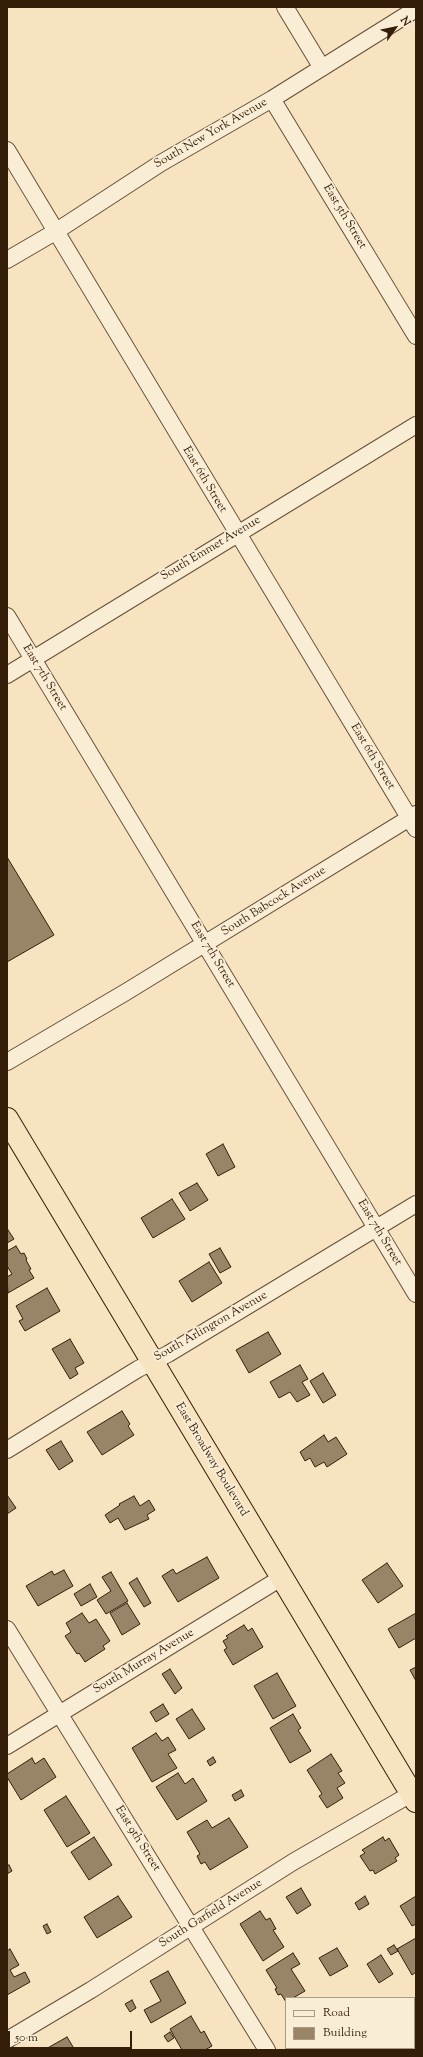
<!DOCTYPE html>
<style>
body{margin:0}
#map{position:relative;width:423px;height:2057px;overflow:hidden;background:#f8e3c0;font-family:"Sorts Mill Goudy",serif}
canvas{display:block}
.frame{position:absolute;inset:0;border:8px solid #341e09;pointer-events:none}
.legend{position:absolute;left:285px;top:1997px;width:130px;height:52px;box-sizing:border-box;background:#faedd6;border:1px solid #ab9a84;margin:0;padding:5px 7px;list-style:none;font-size:12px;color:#341e09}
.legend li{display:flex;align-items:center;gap:8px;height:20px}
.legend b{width:20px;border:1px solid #ab9a84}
.north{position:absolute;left:375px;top:8px;width:40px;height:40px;-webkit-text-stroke:3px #faedd6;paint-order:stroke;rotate:57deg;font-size:11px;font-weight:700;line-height:16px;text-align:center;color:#341e09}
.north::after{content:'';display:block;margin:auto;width:14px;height:18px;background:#341e09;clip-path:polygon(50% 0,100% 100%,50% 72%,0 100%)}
.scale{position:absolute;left:8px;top:2031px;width:124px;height:18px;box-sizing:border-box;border:2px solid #341e09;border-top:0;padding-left:5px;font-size:12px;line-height:14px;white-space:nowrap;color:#341e09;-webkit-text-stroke:3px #faedd6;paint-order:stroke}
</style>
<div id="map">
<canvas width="423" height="2057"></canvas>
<div class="frame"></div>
<ul class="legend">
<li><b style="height:5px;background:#faedd6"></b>Road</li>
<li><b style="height:11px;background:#9a8468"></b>Building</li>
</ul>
<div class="north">N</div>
<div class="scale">50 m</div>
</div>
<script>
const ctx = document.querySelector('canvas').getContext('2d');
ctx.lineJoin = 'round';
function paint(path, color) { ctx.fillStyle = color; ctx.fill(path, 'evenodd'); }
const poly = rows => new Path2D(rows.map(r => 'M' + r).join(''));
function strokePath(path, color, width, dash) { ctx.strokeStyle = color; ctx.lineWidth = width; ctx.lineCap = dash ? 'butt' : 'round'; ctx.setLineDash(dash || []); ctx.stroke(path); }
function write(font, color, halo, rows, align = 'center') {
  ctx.font = font + ' "Sorts Mill Goudy",serif'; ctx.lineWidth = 3.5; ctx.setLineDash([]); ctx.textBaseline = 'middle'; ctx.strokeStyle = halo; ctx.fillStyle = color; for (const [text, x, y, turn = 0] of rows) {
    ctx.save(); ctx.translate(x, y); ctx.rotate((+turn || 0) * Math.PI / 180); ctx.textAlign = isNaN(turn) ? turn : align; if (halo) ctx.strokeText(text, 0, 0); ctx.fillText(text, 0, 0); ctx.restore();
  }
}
const building = poly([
 [7,857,54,935,7,962,7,857],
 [223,1144,235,1167,218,1176,206,1154,223,1144],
 [197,1183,208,1200,190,1211,179,1193,197,1183],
 [172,1199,185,1219,153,1238,141,1218,172,1199],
 [8,1230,14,1239,7,1243,7,1231,8,1230],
 [16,1246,21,1254,24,1253,27,1259,26,1260,31,1269,29,1270,34,1278,8,1293,7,1277,12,1274,7,1266,7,1251,16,1246],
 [220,1248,231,1267,220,1273,209,1254,220,1248],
 [209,1262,222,1283,192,1302,179,1281,209,1262],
 [47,1288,60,1311,25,1331,19,1321,23,1319,16,1306,47,1288],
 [268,1332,281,1354,249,1373,236,1350,268,1332],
 [70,1339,84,1363,75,1368,78,1374,70,1379,52,1349,70,1339],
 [300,1365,308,1379,302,1382,310,1395,297,1402,290,1392,279,1398,270,1382,300,1365],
 [323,1373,336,1395,323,1403,310,1381,323,1373],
 [122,1411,130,1424,128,1426,134,1435,102,1455,87,1432,122,1411],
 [324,1435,328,1442,336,1437,347,1454,327,1467,324,1462,315,1467,310,1458,305,1461,300,1452,324,1435],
 [61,1441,73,1461,59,1470,46,1450,61,1441],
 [7,1495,16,1508,7,1514,7,1495],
 [134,1496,140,1506,149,1500,155,1510,147,1515,149,1519,125,1530,118,1518,110,1523,105,1515,120,1505,119,1504,134,1496],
 [207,1557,219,1578,178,1602,162,1576,173,1569,176,1574,207,1557],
 [387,1563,403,1586,378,1603,362,1580,387,1563],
 [64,1570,73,1586,38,1606,26,1586,52,1571,54,1575,64,1570],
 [111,1572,128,1601,106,1614,97,1600,111,1591,102,1577,111,1572],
 [137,1578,151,1603,144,1607,129,1583,137,1578],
 [90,1584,97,1597,81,1606,74,1594,90,1584],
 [127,1603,140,1624,122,1635,110,1613,127,1603],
 [82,1613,89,1623,96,1619,110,1641,103,1646,105,1649,85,1662,79,1653,77,1654,65,1636,71,1632,66,1623,82,1613],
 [416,1613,416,1638,399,1648,388,1629,416,1613],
 [244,1625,248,1631,252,1628,263,1647,233,1665,224,1650,227,1648,223,1641,228,1638,226,1636,244,1625],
 [416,1667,416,1681,410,1670,416,1667],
 [170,1669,182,1688,175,1694,162,1674,170,1669],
 [277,1673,296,1706,273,1719,254,1686,277,1673],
 [163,1704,169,1714,156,1722,150,1712,163,1704],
 [192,1709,205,1729,189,1739,176,1719,192,1709],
 [293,1714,301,1728,298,1730,311,1751,290,1763,270,1728,293,1714],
 [156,1733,162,1741,168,1737,176,1750,168,1754,177,1768,152,1782,132,1748,156,1733],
 [331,1754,342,1771,338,1773,345,1783,337,1788,343,1798,327,1808,319,1796,322,1794,307,1770,331,1754],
 [213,1757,216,1762,210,1766,207,1761,213,1757],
 [32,1758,35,1764,44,1758,56,1777,21,1800,7,1777,7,1774,32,1758],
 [178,1773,185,1784,193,1778,207,1801,177,1820,156,1787,178,1773],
 [241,1790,244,1796,235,1801,232,1795,241,1790],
 [66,1796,90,1833,67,1847,44,1810,66,1796],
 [229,1818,248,1847,210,1870,205,1862,201,1864,197,1856,200,1854,187,1832,207,1820,212,1828,229,1818],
 [94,1837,112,1865,89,1880,71,1852,94,1837],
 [383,1837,385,1841,389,1838,399,1855,395,1858,397,1861,375,1874,373,1870,370,1871,360,1856,365,1853,362,1850,383,1837],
 [9,1865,12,1871,7,1874,7,1866,9,1865],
 [301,1888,311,1905,297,1914,286,1897,301,1888],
 [118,1896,132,1917,97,1938,84,1917,118,1896],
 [365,1896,369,1904,359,1910,355,1903,365,1896],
 [416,1896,416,1924,412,1926,400,1906,416,1896],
 [260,1911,266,1920,270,1918,276,1929,273,1930,284,1947,263,1961,240,1924,260,1911],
 [47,1924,51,1932,47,1934,43,1926,47,1924],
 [416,1938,416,1972,412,1975,397,1949,416,1938],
 [394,1945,398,1951,391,1955,387,1949,394,1945],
 [337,1948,348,1966,330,1976,319,1958,337,1948],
 [10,1949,19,1965,10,1970,14,1977,25,1972,30,1982,7,1995,7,1951,10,1949],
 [293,1953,300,1964,291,1969,305,1991,293,1998,286,1998,286,2002,281,1994,278,1995,275,1989,277,1988,266,1970,293,1953],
 [381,1955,393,1974,379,1983,367,1964,381,1955],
 [168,1971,186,2003,151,2023,144,2010,161,2001,150,1981,168,1971],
 [132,2000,136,2008,130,2012,125,2004,132,2000],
 [191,2016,201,2033,204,2031,212,2046,205,2050,182,2050,170,2029,191,2016],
 [170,2032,174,2038,168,2042,164,2036,170,2032],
 [67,2037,75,2050,44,2050,67,2037],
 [374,2048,398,2048,399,2050,375,2050,374,2048]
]);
paint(building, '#9a8468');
strokePath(building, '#341e09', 1);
const minor = poly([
 [285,7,322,68],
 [272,99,416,336],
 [7,150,416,829],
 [7,260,55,232,161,163,272,99,416,9],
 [7,616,416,1294],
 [7,675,416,425],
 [7,1062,126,992,416,814],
 [7,1450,138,1369,168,1354,416,1204],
 [7,1629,267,2050],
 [7,1746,281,1578],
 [7,2040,91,1990,293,1862,416,1791]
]);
const highway = poly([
 [7,1119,416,1801]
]);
strokePath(minor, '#654f37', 18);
strokePath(highway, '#341e09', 24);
strokePath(minor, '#faedd6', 16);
strokePath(highway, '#f8e3c0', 22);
write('12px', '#341e09', '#faedd6', [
 ["South New York Avenue",211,134,-30],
 ["East 5th Street",344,217,59],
 ["East 6th Street",204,480,59],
 ["South Emmet Avenue",211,549,-31],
 ["East 7th Street",44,678,59],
 ["East 6th Street",372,757,59],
 ["South Babcock Avenue",274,902,-32],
 ["East 7th Street",212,955,59],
 ["East 7th Street",379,1233,59],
 ["South Arlington Avenue",211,1327,-30],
 ["East Broadway Boulevard",211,1460,59],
 ["South Murray Avenue",144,1662,-31],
 ["East 9th Street",137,1839,58],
 ["South Garfield Avenue",211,1914,-32]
]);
</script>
